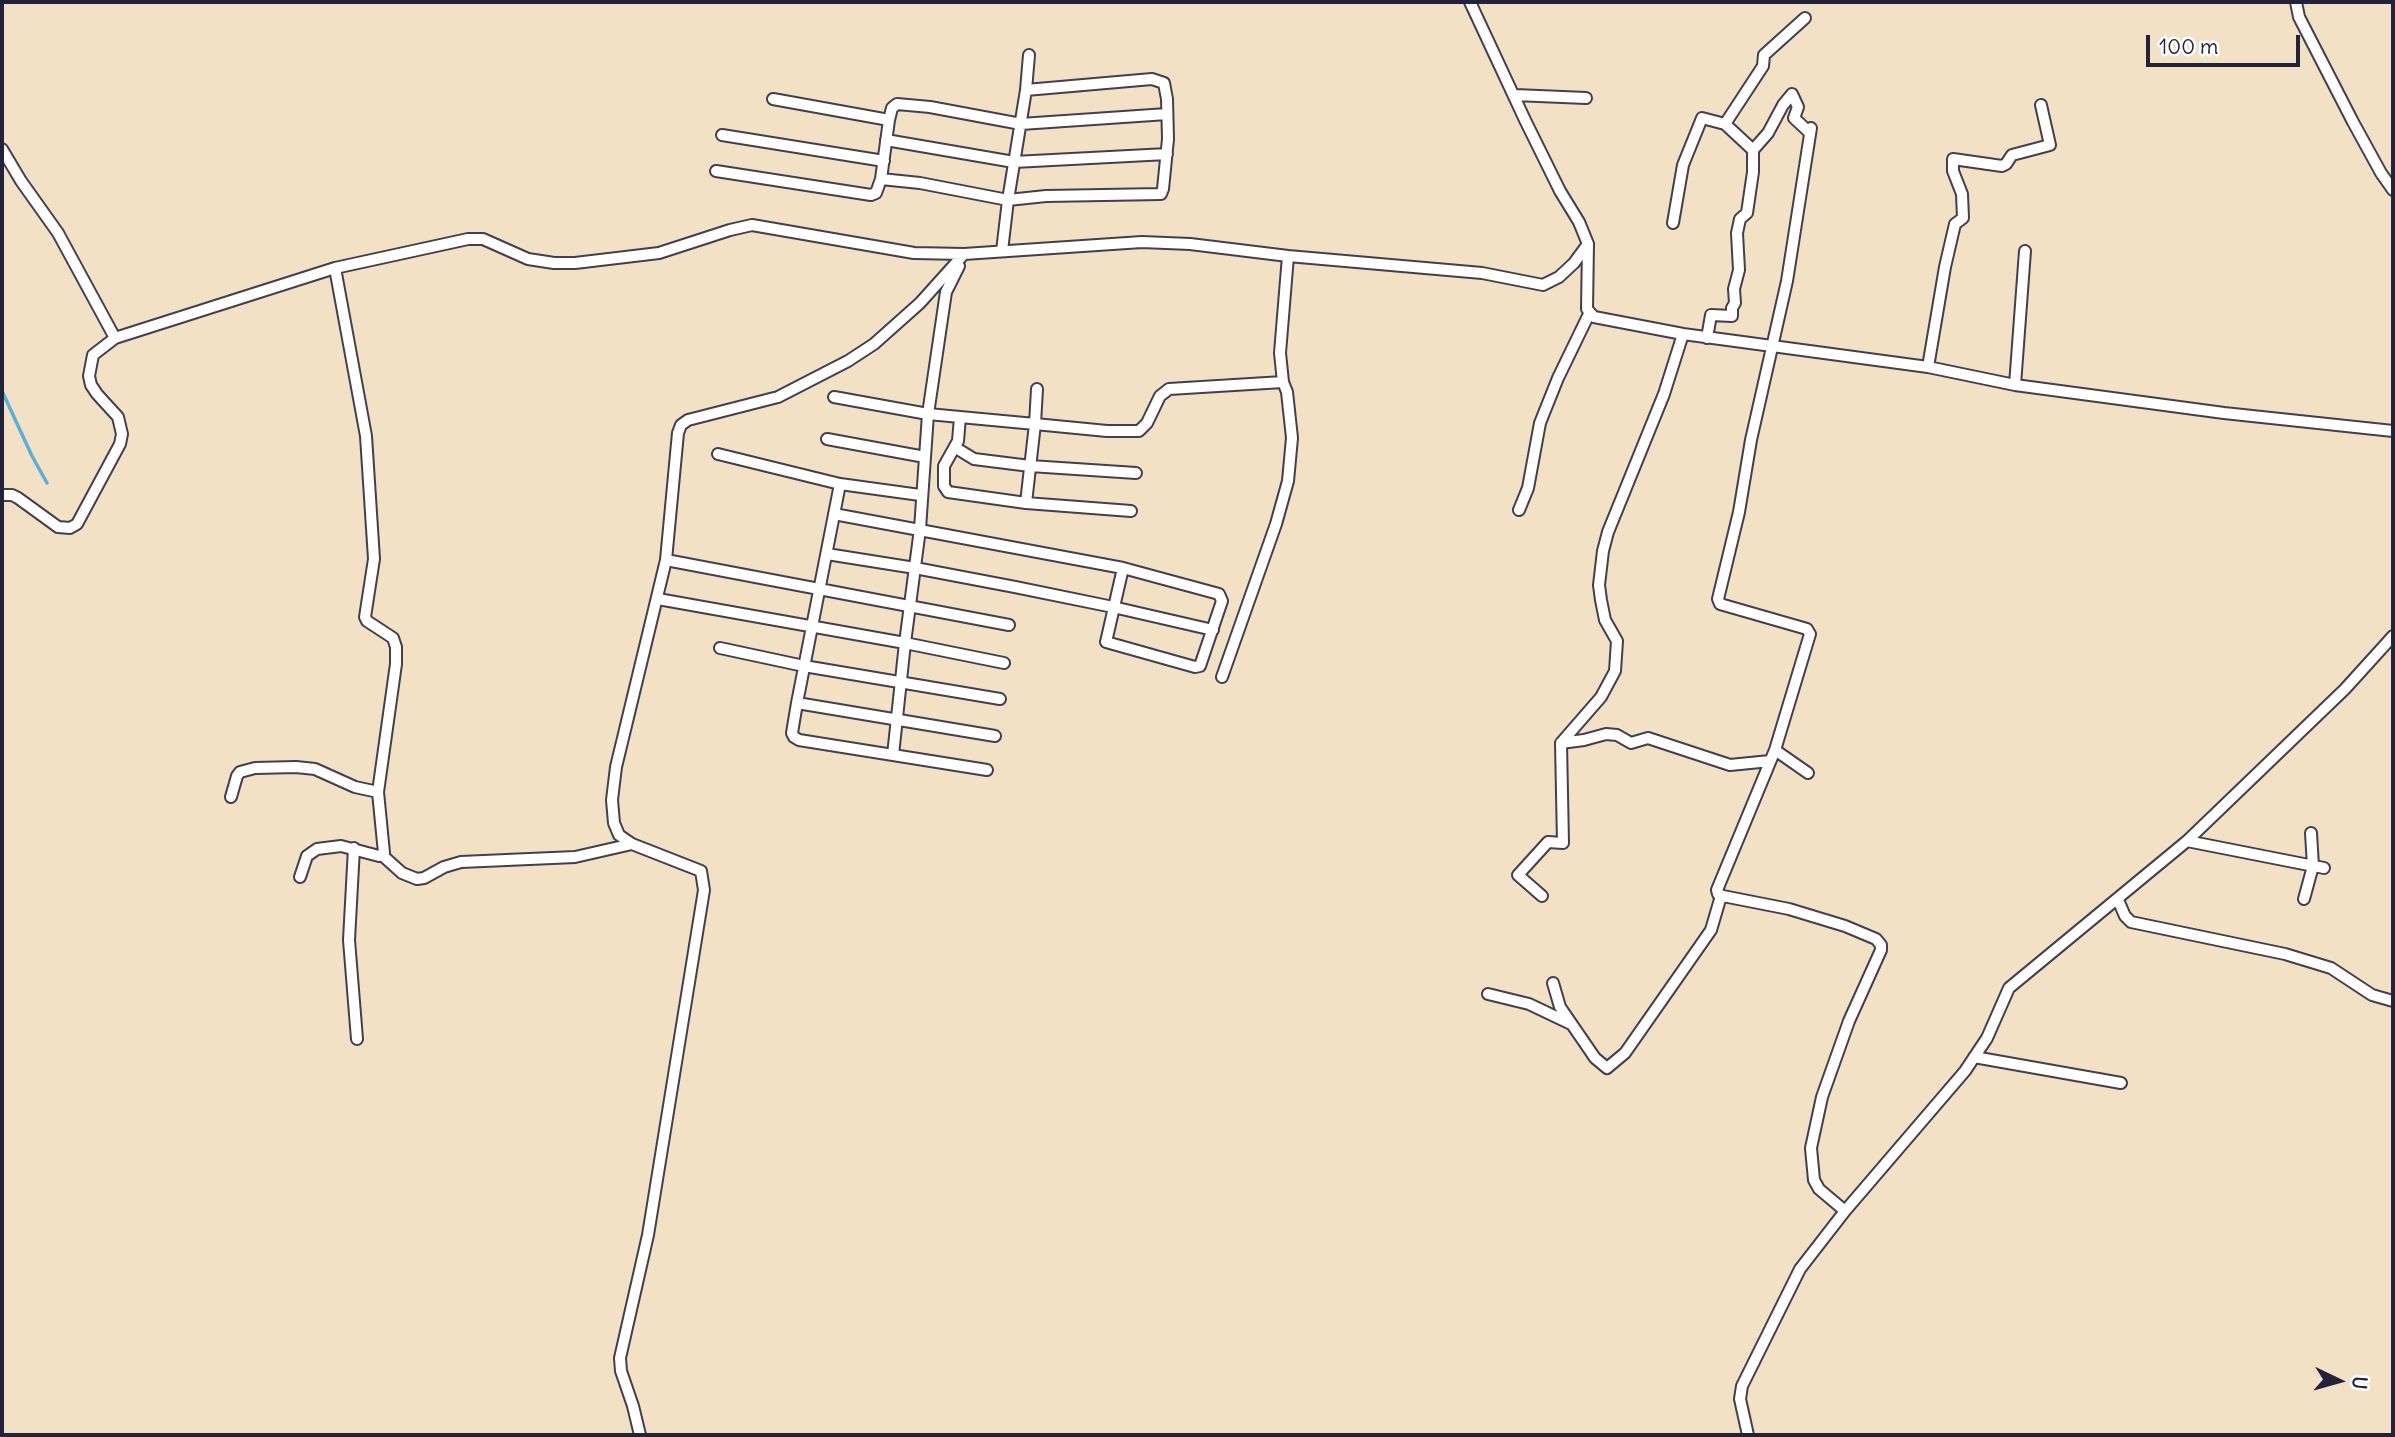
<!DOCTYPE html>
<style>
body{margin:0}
#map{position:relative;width:2395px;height:1437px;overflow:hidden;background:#f3e1c5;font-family:Delius,sans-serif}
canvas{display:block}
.frame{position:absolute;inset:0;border:4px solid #22223b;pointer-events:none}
.north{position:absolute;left:2304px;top:1346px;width:70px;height:70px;-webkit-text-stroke:5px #fff;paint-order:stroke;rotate:95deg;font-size:19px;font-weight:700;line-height:28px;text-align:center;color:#22223b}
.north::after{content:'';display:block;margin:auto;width:24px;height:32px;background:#22223b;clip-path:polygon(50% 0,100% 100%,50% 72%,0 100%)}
.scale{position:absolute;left:2146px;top:35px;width:154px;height:32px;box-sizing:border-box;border:4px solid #22223b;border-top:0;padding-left:9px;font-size:21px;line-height:24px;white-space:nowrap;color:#22223b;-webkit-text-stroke:5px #fff;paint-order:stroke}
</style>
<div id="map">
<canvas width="2395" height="1437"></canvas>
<div class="frame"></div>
<div class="north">U</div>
<div class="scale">100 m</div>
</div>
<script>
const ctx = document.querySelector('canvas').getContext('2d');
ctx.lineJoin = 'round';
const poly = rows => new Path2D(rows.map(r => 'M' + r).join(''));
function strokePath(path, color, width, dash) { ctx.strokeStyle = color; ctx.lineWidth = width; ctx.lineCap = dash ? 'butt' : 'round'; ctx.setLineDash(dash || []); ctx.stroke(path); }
strokePath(poly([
 [2,391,32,456,47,483]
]), '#5ab0d6', 3.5);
const minor = poly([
 [2296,2,2299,17,2353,122,2381,173,2393,190],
 [1026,90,1152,79,1164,83,1167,99,1168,139,1163,189,1161,194,1046,196,1008,200,920,183,881,179,889,120,892,108,897,104,930,107,1021,124,1167,114],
 [1515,95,1586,98],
 [773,99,889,120],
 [1811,128,1787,281,1751,440,1739,512,1718,599,1720,604,1807,629,1810,634,1775,750,1717,890,1718,894,1723,896,1789,909,1845,926,1876,939,1881,945,1881,950,1849,1021,1822,1097,1811,1148,1814,1180,1819,1189,1845,1211],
 [722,135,884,161],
 [886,140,1014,162,1167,154],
 [2,149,21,181,58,233,115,338,335,268,468,239,483,239,528,259,554,263,575,263,659,253,730,230,752,225,914,253,964,254,1142,242,1190,244,1288,256,1482,273,1543,285,1559,277,1574,263,1588,244,1579,222,1560,191,1525,120,1470,2],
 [1753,150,1725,124,1763,66,1764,55,1805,18],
 [716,171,871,195,876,193,881,179],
 [1673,223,1683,165,1702,118,1725,124],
 [1588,244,1587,309,1594,317,1683,334,1928,367,2015,385,2224,413,2393,431],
 [1002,251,1008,200,1026,90,1029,55],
 [1707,338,1711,315,1732,316,1732,308,1735,303,1734,289,1739,270,1737,233,1740,219,1747,213,1753,172,1753,150,1768,133,1783,105,1792,94,1798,107,1794,118,1810,133],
 [1928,367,1945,267,1955,224,1963,218,1962,194,1953,171,1953,159,2002,166,2006,164,2012,155,2050,145,2041,105],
 [1283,382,1280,353,1288,256],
 [2015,385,2025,251],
 [834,397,928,414,1035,424,1037,389],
 [960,417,958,441,944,466,944,486,948,492,1026,503,1131,511],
 [827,439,925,457],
 [956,448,974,459,1030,466,1136,473],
 [718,454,840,484,920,495],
 [840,484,797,703,792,733,794,737,799,740,987,770],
 [2,495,12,495,18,498,58,527,70,528,77,524,120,444,122,434,118,417,97,394,91,385,89,376,93,355,115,338],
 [1026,503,1035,424,1107,431,1139,431,1147,423,1160,396,1169,389,1283,382,1287,392,1292,438,1288,481,1276,524,1222,677],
 [1519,510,1528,488,1540,423,1558,378,1589,314],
 [834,514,1123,568,1219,594,1222,601,1200,666,1195,667,1106,642,1123,568],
 [827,554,915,568,1015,587,1113,607,1213,630],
 [666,560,1009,625],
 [658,599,905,643,920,529,928,414,946,292,959,266],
 [720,648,804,666,1000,699],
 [797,703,995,736],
 [1561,743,1601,697,1615,671,1617,641,1605,620,1601,600,1599,585,1603,551,1608,532,1664,394,1683,334],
 [1775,750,1808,773],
 [893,755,905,643,1004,663],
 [231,797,237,776,240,772,255,768,296,767,315,769,355,787,378,792],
 [2187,841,2324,868],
 [354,848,349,940,357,1039],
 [382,855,402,873,417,879,424,878,444,867,461,862,575,857,632,844],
 [300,877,307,856,317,849,341,846,379,856,384,853,378,792,396,664,396,647,393,638,367,621,365,617,374,559,366,436,335,268],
 [1542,896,1518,875,1548,842,1563,843,1561,743,1584,740,1606,734,1617,735,1631,743,1648,738,1730,765,1770,761],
 [2304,899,2313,866,2311,833],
 [2118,900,2125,916,2131,922,2285,954,2331,968,2372,995,2393,1001],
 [1553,983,1560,1007,1595,1058,1607,1068,1625,1053,1711,930,1721,896],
 [1488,994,1529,1004,1571,1024],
 [1974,1057,2121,1083],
 [640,1435,633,1406,621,1371,620,1358,648,1235,704,890,701,871,632,844,619,835,614,823,612,800,616,767,666,560,678,433,681,425,688,420,778,397,848,361,874,344,920,303,964,254],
 [1748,1435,1740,1399,1742,1386,1800,1269,1845,1211,1965,1071,1987,1038,2009,988,2187,841,2345,689,2393,636]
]);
strokePath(minor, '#413f50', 14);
strokePath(minor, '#fff', 10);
</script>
